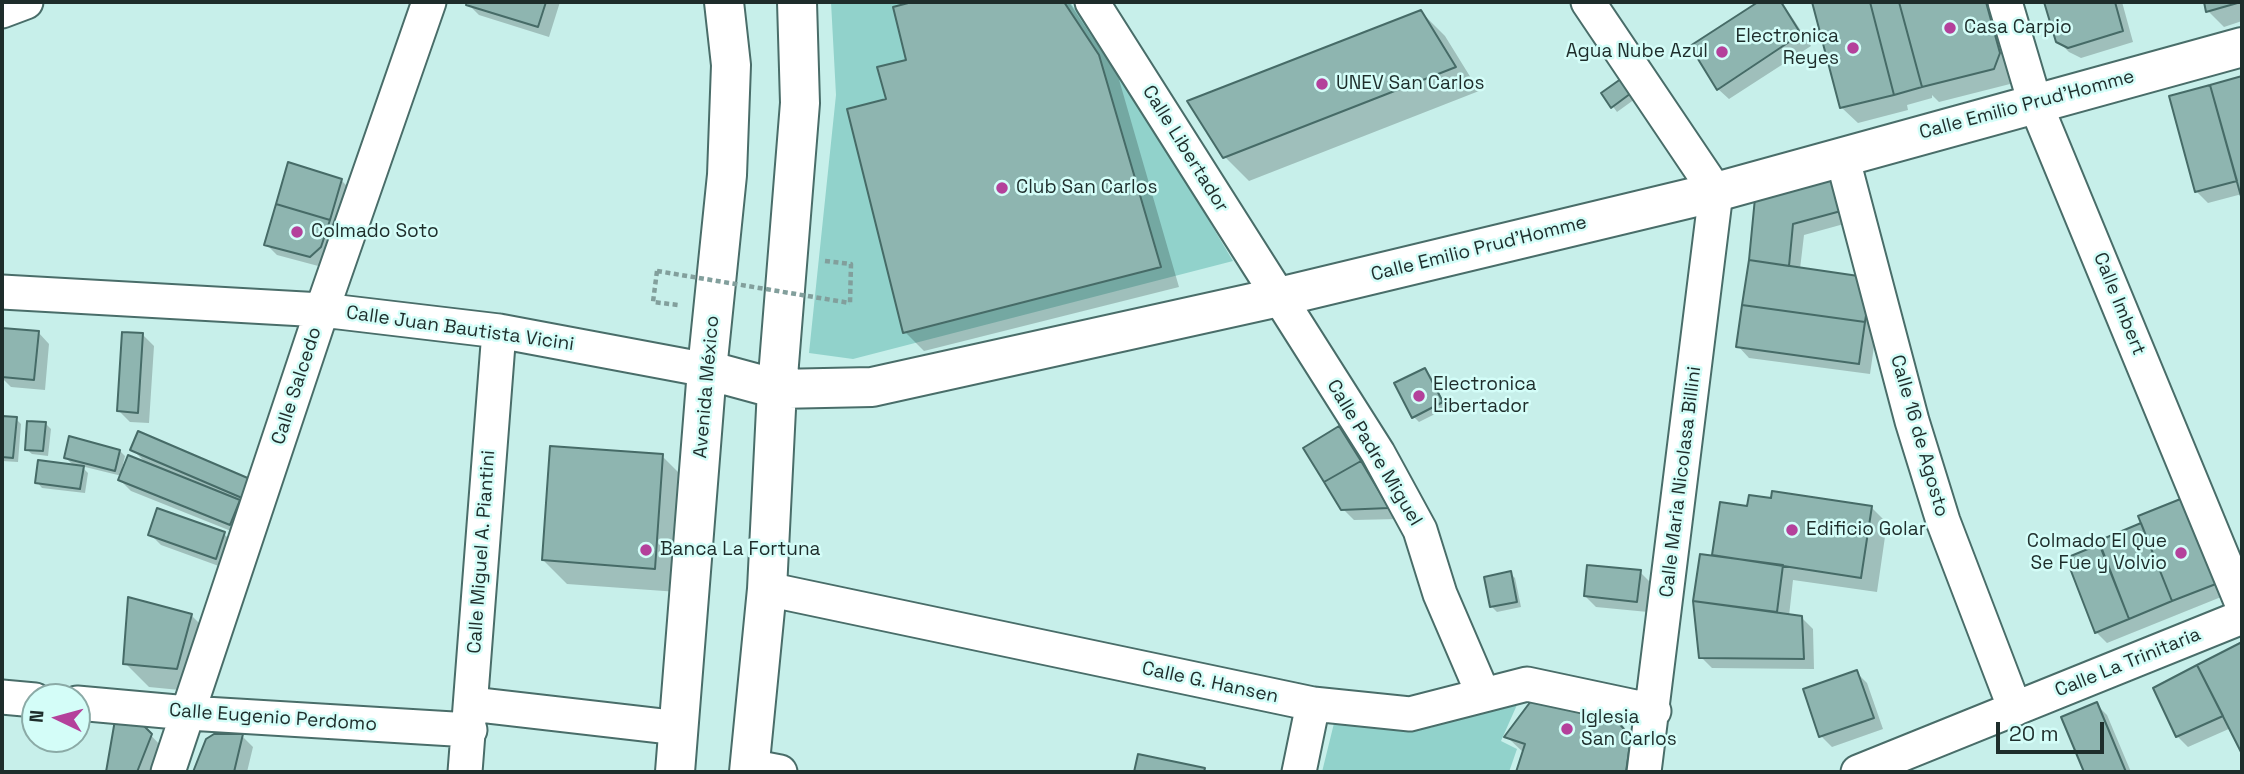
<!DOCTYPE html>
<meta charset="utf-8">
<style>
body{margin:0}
#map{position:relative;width:2244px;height:774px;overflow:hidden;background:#c7efea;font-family:"Space Grotesk",sans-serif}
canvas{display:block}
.frame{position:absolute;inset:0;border:4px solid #1e2d2b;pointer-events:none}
.north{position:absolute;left:21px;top:683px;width:70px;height:70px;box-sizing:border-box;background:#d4fdf8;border:2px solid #8baaa6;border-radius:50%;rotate:275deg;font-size:19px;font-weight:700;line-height:28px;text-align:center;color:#1e2d2b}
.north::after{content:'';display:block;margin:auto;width:24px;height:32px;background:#b4419b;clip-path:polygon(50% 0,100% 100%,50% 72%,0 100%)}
.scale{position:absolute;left:1996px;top:722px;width:108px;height:32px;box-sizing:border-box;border:4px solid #1e2d2b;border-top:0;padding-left:9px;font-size:21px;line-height:24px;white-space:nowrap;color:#1e2d2b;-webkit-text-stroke:5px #d4fdf8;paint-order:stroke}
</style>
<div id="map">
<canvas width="2244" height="774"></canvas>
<div class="frame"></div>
<div class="north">N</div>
<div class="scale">20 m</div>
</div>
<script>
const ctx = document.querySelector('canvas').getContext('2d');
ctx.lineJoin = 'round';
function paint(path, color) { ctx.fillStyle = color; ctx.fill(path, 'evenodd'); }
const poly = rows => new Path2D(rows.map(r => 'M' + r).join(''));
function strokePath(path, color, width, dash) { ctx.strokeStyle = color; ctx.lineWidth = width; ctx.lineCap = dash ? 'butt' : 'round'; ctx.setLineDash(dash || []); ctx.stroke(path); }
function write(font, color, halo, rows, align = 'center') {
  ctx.font = font + ' "Space Grotesk",sans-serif'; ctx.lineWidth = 5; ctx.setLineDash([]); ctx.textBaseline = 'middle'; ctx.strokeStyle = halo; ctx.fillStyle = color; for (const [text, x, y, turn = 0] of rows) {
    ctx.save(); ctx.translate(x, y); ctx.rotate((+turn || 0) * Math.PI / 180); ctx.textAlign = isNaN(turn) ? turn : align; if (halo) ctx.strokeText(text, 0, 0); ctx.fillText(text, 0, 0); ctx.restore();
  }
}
paint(poly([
 [831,2,1070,2,1126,82,1233,261,853,359,809,353,836,95],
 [1520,698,1501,741,1517,749,1509,772,1322,772,1338,707,1430,728]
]), '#91d2cb');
paint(poly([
 [469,2,560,2,549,37,479,15,468,4],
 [919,2,1069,2,1118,76,1179,287,924,351,905,332,888,100,909,61,895,8],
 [1761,2,1782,2,1811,46,1729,99,1718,89,1692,47],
 [1814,2,1996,2,2015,70,2010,84,1939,102,1932,95,1932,98,1907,105,1908,110,1858,123,1842,108],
 [2046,2,2122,2,2133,42,2081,58,2069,52,2058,41],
 [2205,2,2242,2,2242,21,2224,27,2208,11],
 [1421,12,1445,36,1479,91,1249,181,1225,157],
 [2242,78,2242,194,2208,203,2197,192,2171,97],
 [1646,91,1617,112,1603,93],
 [341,180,352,191,322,267,277,255,266,244],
 [1850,180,1862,219,1804,235,1800,269,1882,291,1870,374,1749,358,1738,346,1756,199],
 [4,330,38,332,49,344,45,390,11,387,2,378],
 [143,335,154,346,149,423,130,422,119,411],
 [1425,370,1430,375,1447,408,1419,422,1414,417,1397,384],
 [2,418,16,419,21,424,18,462,2,461],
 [46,424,51,429,48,456,32,454,26,449],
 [1339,428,1350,439,1398,519,1354,520,1343,509],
 [132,449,249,480,241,535,131,491,120,480,122,476,81,466,88,473,85,493,42,488,37,482,74,466,66,458,120,451,125,456,121,473,123,473,147,464],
 [662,456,686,480,678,592,567,584,543,560],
 [1722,504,1748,508,1871,507,1887,523,1877,592,1793,580,1789,616,1802,618,1813,629,1814,669,1712,668,1701,657,1695,601,1701,556,1713,557],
 [2144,524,2231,593,2107,643,2096,632],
 [150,534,224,534,235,545,227,569,161,545],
 [1640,572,1651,583,1648,612,1596,607,1585,596],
 [1510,573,1515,578,1521,607,1497,612,1491,606],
 [191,615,215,639,200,692,149,687,125,663],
 [2242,644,2242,752,2231,728,2188,747,2177,736,2156,689],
 [1856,672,1867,683,1883,729,1832,747,1821,736,1805,690],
 [2096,704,2107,715,2131,772,2086,772,2063,718],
 [1616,722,1633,739,1643,772,1518,772,1524,753,1507,737],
 [142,726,162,747,152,772,109,772],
 [242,736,253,747,247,772,195,772,207,740],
 [1139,756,1204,770,1213,772,1136,772]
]), '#0003');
const building = poly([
 [467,2,546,2,538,27,466,5,467,2],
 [912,2,1064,2,1099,55,1161,267,903,333,847,109,886,99,877,67,906,60,893,7,912,2],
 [1758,2,1781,2,1801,34,1717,90,1690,46,1758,2],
 [1812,2,1870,2,1894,95,1840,108,1812,2],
 [1870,2,1899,2,1922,87,1894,95,1870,2],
 [1899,2,1986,2,2000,53,1994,69,1922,87,1899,2],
 [2044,2,2115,2,2123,31,2068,48,2056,42,2044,2],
 [2204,2,2241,2,2206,12,2204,2],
 [1421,10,1456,67,1223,158,1187,101,1421,10],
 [1632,71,1642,85,1611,108,1601,93,1632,71],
 [2242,76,2242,200,2210,85,2242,76],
 [2210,85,2237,181,2195,192,2169,96,2210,85],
 [288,162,342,179,330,220,276,204,288,162],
 [1839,167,1852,208,1793,224,1789,266,1749,260,1755,198,1839,167],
 [276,204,330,220,321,247,310,257,264,245,276,204],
 [1749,260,1872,278,1865,322,1742,305,1749,260],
 [1742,305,1865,322,1859,364,1736,347,1742,305],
 [2,328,39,331,34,380,2,377,2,328],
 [122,332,143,333,138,413,117,411,122,332],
 [1425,368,1443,402,1412,418,1394,383,1425,368],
 [2,416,17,417,13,458,2,457,2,416],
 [27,421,46,422,43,451,25,450,27,421],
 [1339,426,1361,461,1324,482,1303,448,1339,426],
 [138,431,250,479,242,498,130,450,138,431],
 [69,436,120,450,115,471,64,458,69,436],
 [550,446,663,454,655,569,542,560,550,446],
 [128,455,240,500,230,525,118,480,128,455],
 [38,460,84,466,80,489,35,483,38,460],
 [1361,461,1389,508,1341,510,1324,482,1361,461],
 [1772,491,1872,506,1861,578,1712,555,1720,502,1747,506,1749,495,1771,498,1772,491],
 [2188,496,2221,582,2172,601,2138,516,2188,496],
 [157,508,225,532,216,559,148,535,157,508],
 [2141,523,2172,601,2129,619,2098,541,2141,523],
 [2100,544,2129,619,2095,633,2066,558,2100,544],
 [1700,554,1783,565,1777,612,1693,601,1700,554],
 [1587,565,1641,570,1637,602,1584,596,1587,565],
 [1511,571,1517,602,1490,607,1484,577,1511,571],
 [128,597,192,614,177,669,123,664,128,597],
 [1693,601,1802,616,1804,659,1699,658,1693,601],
 [2242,642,2242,754,2197,665,2242,642],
 [2197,665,2223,716,2176,737,2153,688,2197,665],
 [1857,670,1874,718,1819,737,1803,689,1857,670],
 [1531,701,1617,721,1631,737,1626,772,1516,772,1525,744,1504,737,1531,701],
 [2097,702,2126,772,2084,772,2061,717,2097,702],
 [115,720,143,725,152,734,137,772,106,772,115,720],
 [214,734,243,734,234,772,193,772,206,739,214,734],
 [1138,754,1205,768,1204,772,1134,772,1138,754]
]);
paint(building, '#8eb5b0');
strokePath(building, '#466b67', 2);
const street = poly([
 [1092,2,1378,453,1420,530,1440,594,1483,694],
 [1588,2,1716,192,1644,772],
 [2005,2,2035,103,2242,604],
 [2,11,26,2],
 [1842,156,1912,421,1943,521,2015,709],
 [2,292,322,310,499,331,707,370],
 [767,589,1313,704,1410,714,1527,684,1654,711],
 [2,697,35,700],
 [77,703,188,713,470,730],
 [471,704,679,728],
 [749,766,780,772],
 [168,772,322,310,429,2],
 [465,772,499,331],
 [1299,772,1313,704],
 [1858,772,2242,617]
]);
const secondary = poly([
 [707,370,777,389,872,387,1279,297,1716,192,2242,47],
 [675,772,707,370,727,175,731,65,724,2],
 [749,772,767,589,777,389,800,103,797,2]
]);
strokePath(street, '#496d69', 37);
strokePath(secondary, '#496d69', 42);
strokePath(poly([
 [825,261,851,264,850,303],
 [657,271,653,302,678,305]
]), '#829f9c', 4.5, [5, 3.5]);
strokePath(street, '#fff', 33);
strokePath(secondary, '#fff', 38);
strokePath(poly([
 [657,271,850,303]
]), '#829f9c', 4.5, [5, 3.5]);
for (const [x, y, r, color] of [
 [1950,28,7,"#b4419b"],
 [1853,48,7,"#b4419b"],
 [1722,52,7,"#b4419b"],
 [1322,84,7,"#b4419b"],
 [1002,188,7,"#b4419b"],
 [297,232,7,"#b4419b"],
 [1419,396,7,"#b4419b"],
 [1792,530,7,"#b4419b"],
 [646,550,7,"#b4419b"],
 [2181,553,7,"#b4419b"],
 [1567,729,7,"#b4419b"]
]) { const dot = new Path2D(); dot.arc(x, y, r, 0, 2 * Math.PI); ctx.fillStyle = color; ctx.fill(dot); strokePath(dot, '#d4fdf8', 2.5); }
write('19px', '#1e2d2b', '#d4fdf8', [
 ["Casa Carpio",1964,28],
 ["Electronica",1839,37,"right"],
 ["Reyes",1839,59,"right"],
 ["Agua Nube Azul",1708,52,"right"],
 ["UNEV San Carlos",1336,84],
 ["Club San Carlos",1016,188],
 ["Colmado Soto",311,232],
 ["Electronica",1433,385],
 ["Libertador",1433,407],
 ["Edificio Golar",1806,530],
 ["Colmado El Que",2167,542,"right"],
 ["Se Fue y Volvio",2167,564,"right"],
 ["Banca La Fortuna",660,550],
 ["Iglesia",1581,718],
 ["San Carlos",1581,740]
], 'left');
write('19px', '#1e2d2b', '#d4fdf8', [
 ["Calle Emilio Prud'Homme",2027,105,-15],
 ["Calle Libertador",1185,149,58],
 ["Calle Emilio Prud'Homme",1479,249,-14],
 ["Calle Imbert",2119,304,68],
 ["Calle Juan Bautista Vicini",460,329,8],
 ["Calle Salcedo",297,386,-72],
 ["Avenida México",707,387,-85],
 ["Calle 16 de Agosto",1919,436,74],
 ["Calle Padre Miguel",1374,453,59],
 ["Calle Maria Nicolasa Billini",1681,482,-83],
 ["Calle Miguel A. Piantini",482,552,-86],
 ["Calle La Trinitaria",2128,663,-22],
 ["Calle G. Hansen",1210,683,12],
 ["Calle Eugenio Perdomo",273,718,4]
]);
</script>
